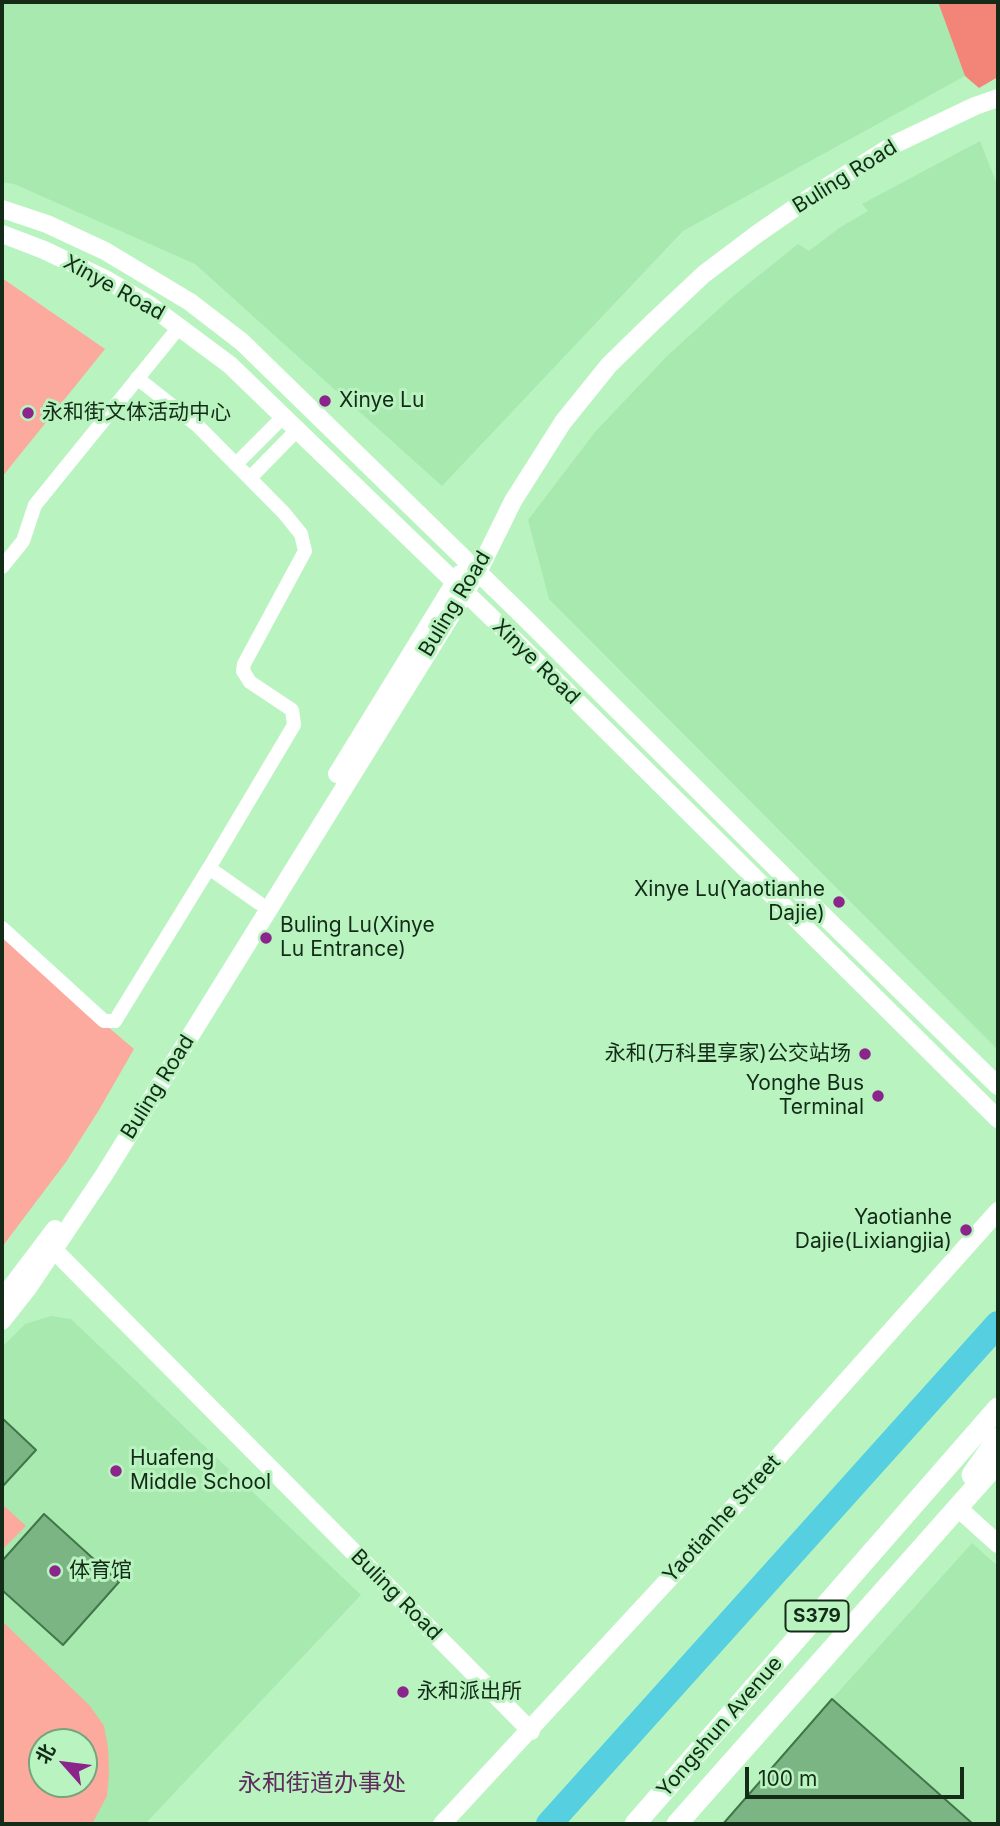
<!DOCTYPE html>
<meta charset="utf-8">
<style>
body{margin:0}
#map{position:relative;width:1000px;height:1826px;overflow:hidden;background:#b9f4c0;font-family:Inter,"Noto Sans SC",sans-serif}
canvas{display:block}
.frame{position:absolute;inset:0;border:4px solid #142b18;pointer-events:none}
.north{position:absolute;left:28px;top:1728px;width:70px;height:70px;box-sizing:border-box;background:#b9f4c0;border:2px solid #77a47d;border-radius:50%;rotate:298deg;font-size:19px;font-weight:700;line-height:28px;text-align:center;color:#142b18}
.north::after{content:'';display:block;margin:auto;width:24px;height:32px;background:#8b248b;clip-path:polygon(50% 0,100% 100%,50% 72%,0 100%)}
.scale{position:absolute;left:745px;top:1767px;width:219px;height:32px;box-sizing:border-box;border:4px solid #142b18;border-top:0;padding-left:9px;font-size:21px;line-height:24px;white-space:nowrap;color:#142b18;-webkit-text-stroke:5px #b9f4c0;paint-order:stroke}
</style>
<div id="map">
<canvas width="1000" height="1826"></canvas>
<div class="frame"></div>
<div class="north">北</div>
<div class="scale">100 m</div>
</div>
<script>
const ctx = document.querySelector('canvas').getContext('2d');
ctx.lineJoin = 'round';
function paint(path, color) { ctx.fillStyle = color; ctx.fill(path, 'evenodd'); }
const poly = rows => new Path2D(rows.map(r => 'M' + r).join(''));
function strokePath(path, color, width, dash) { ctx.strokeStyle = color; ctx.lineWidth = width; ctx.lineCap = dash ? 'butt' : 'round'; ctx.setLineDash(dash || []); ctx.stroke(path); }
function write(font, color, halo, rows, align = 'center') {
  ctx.font = font + ' Inter,"Noto Sans SC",sans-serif'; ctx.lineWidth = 6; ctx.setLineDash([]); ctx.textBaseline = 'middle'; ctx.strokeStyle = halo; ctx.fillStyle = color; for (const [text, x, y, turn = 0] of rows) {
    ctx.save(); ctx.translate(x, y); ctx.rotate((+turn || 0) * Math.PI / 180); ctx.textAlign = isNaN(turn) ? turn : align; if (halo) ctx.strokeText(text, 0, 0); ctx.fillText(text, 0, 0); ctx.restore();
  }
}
paint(poly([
 [2,2,938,2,965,76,683,231,442,486,195,264,14,184,2,182],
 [980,141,998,187,998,1050,549,599,528,520,595,432,667,356,732,297,798,244,809,251,839,228,868,211,862,204],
 [51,1316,71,1319,361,1595,145,1824,2,1824,2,1347,25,1324],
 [42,1742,84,1742,84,1784,42,1784],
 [972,1543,998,1566,998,1824,973,1824,832,1699]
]), '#a8e9b0');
paint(poly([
 [2,278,105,349,2,477],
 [2,937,134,1049,99,1110,66,1162,2,1247],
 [2,1504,26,1526,2,1550],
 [2,1621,90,1706,104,1726,108,1748,109,1772,107,1796,92,1824,2,1824],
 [42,1742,84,1742,84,1784,42,1784]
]), '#fca99e');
paint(poly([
 [938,2,998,2,998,77,979,88,965,76]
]), '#f38578');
strokePath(poly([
 [549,1824,998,1324]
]), '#56cfe0', 26);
const building = poly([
 [2,1418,36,1450,2,1487,2,1418],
 [44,1514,119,1582,63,1645,2,1590,2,1561,44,1514],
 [832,1699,973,1824,723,1824,832,1699]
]);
paint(building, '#7cb584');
strokePath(building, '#407749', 2);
strokePath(poly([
 [137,378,198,426,284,513,301,534,305,551,244,664,243,671,250,682,292,710,294,725,209,868],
 [236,464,283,417],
 [250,478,297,430],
 [2,567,23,541,35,505,180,326],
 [2,928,104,1021,115,1021,209,868,259,903]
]), '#fff', 14);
strokePath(poly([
 [2,209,47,224,105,251,190,302,242,342,522,615,827,919,998,1086],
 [2,234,44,250,107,280,148,304,230,365,523,648,998,1119],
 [337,774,460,574],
 [48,1244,531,1731],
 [2,1299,55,1229],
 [2,1321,28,1288,104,1175,478,572,513,501,563,422,609,365,653,322,704,274,757,234,812,196,893,145,975,106,998,98],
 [958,1508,998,1544],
 [442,1824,680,1567,998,1211]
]), '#fff', 18);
strokePath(poly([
 [972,1475,998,1438],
 [635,1824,998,1408],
 [677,1824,998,1462]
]), '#fff', 21);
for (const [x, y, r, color] of [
 [325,401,7,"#8b248b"],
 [28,413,7,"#8b248b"],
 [839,902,7,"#8b248b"],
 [266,938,7,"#8b248b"],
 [865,1054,7,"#8b248b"],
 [878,1096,7,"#8b248b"],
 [966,1230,7,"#8b248b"],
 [116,1471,7,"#8b248b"],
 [55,1571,7,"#8b248b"],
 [403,1692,7,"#8b248b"]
]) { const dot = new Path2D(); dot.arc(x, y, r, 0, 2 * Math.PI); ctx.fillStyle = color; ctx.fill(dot); strokePath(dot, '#b9f4c0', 2.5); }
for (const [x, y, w] of [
 [817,1616,63]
]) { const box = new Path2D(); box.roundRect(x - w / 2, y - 15.5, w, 31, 5); ctx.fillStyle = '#b9f4c0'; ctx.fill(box); strokePath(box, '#142b18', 2); }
write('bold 19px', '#142b18', null, [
 ["S379",817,1616]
]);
write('21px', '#142b18', '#b9f4c0', [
 ["Buling Road",845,177,-32],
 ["Xinye Road",114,288,29],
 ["Buling Road",455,604,-59],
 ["Xinye Road",536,662,44],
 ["Buling Road",158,1087,-58],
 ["Yaotianhe Street",722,1519,-48],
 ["Buling Road",396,1595,45],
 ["Yongshun Avenue",720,1727,-49]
]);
write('21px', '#142b18', '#b9f4c0', [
 ["Xinye Lu",339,401],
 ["永和街文体活动中心",42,413],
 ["Xinye Lu(Yaotianhe",825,890,"right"],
 ["Dajie)",825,914,"right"],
 ["Buling Lu(Xinye",280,926],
 ["Lu Entrance)",280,950],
 ["永和(万科里享家)公交站场",851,1054,"right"],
 ["Yonghe Bus",864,1084,"right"],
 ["Terminal",864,1108,"right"],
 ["Yaotianhe",952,1218,"right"],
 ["Dajie(Lixiangjia)",952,1242,"right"],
 ["Huafeng",130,1459],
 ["Middle School",130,1483],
 ["体育馆",69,1571],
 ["永和派出所",417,1692]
], 'left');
write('24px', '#5e2c5d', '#b9f4c0', [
 ["永和街道办事处",322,1784]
]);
</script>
